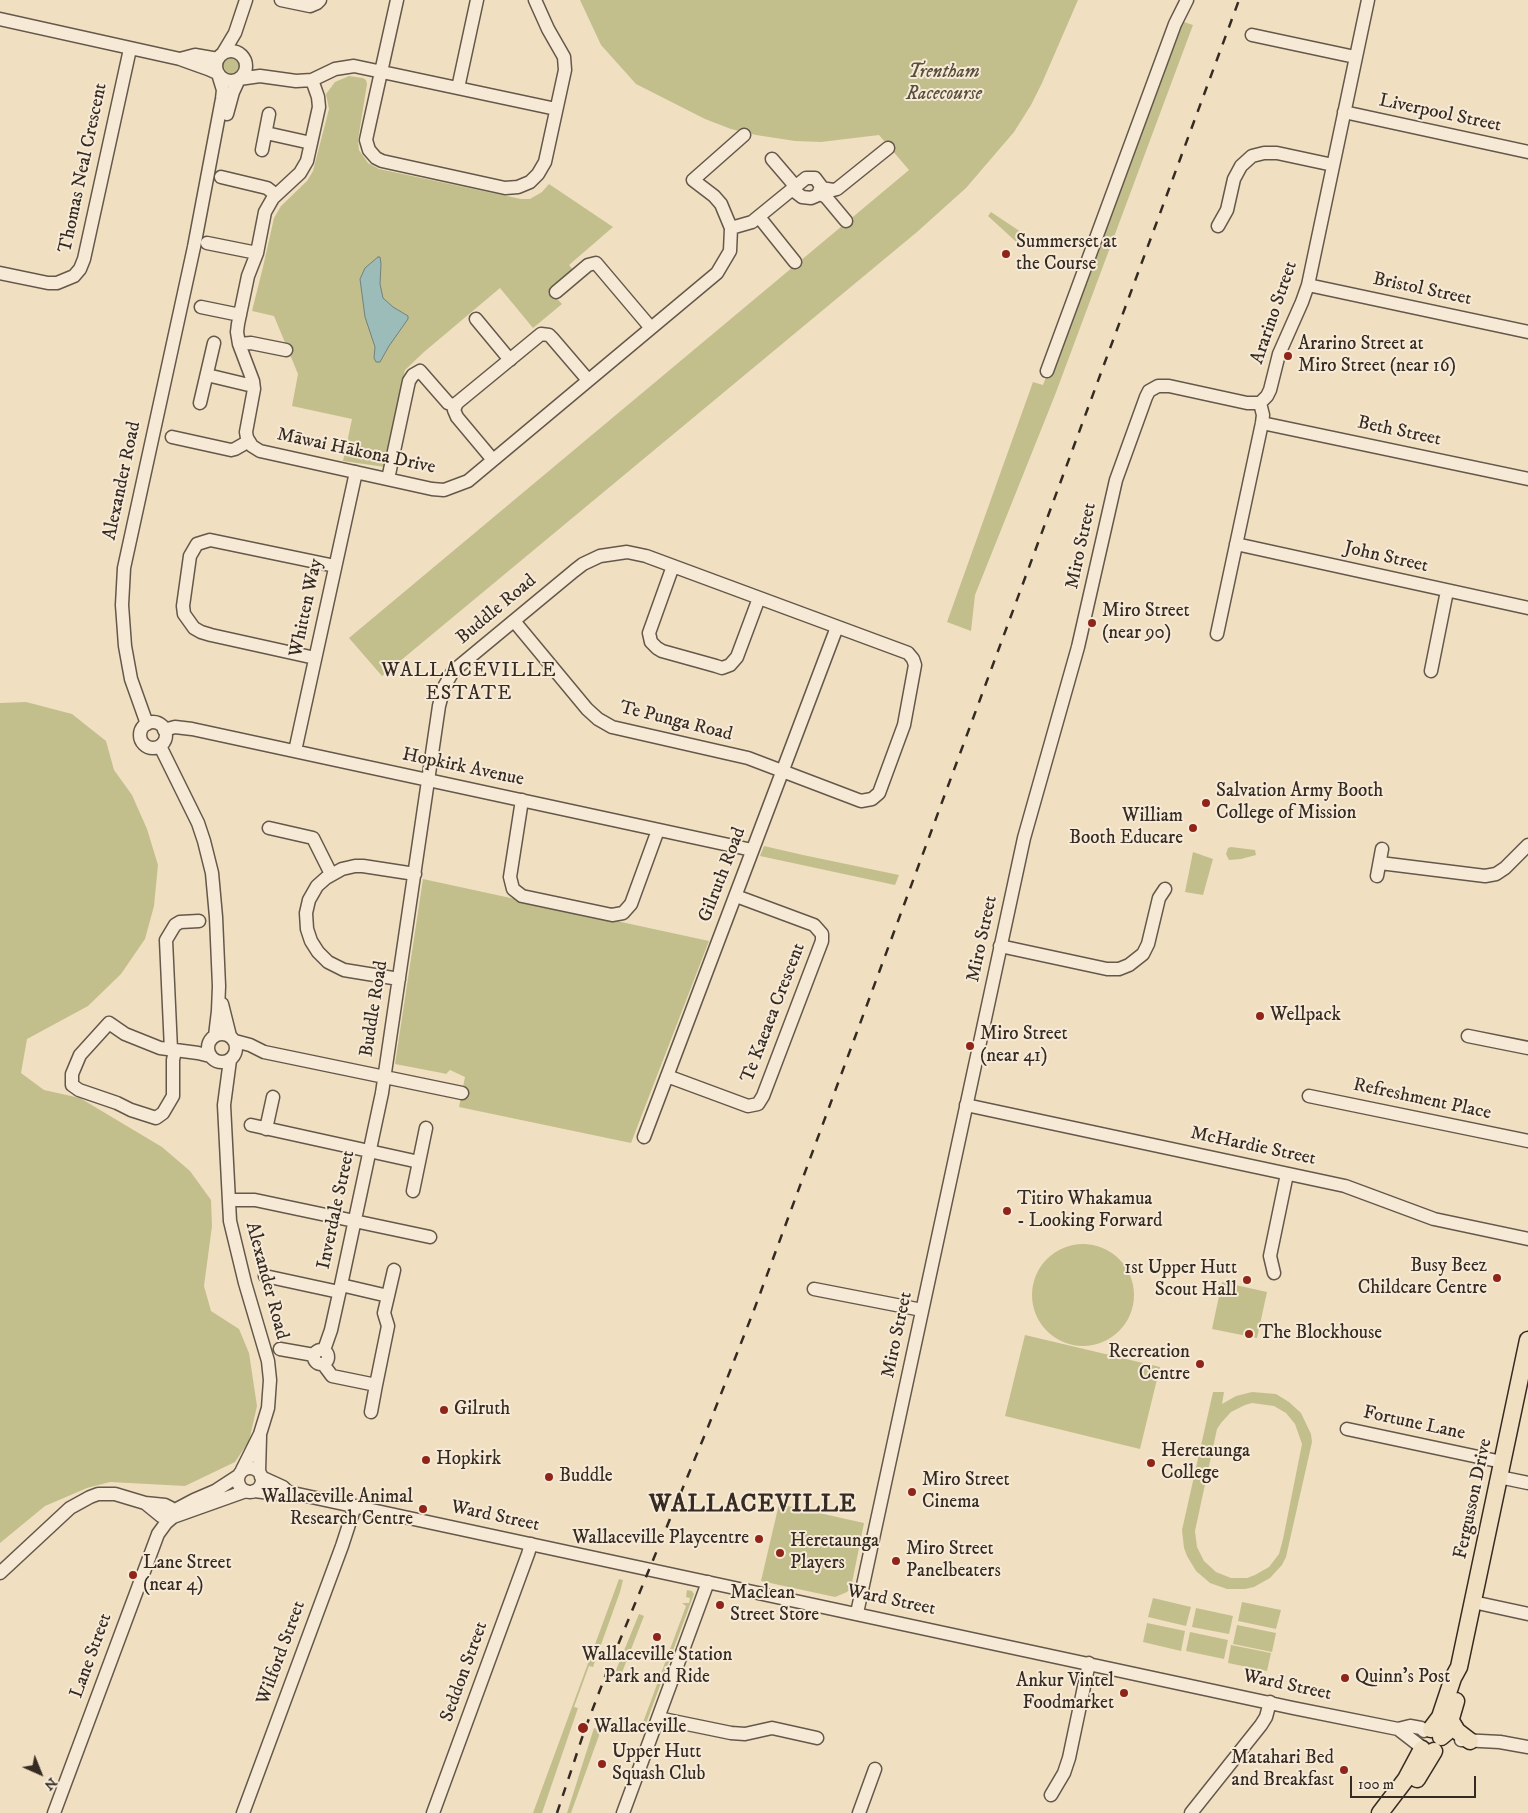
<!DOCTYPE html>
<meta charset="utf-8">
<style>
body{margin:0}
#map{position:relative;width:1528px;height:1813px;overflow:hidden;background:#f1dfc1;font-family:"IM FELL DW Pica",serif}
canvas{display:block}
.north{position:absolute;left:15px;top:1748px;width:50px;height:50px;-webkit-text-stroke:4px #f6ead7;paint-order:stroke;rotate:136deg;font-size:14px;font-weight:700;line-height:20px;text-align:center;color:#352b23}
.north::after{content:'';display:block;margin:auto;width:18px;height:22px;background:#352b23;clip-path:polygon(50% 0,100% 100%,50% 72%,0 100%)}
.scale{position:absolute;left:1350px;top:1776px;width:126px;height:22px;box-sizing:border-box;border:2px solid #352b23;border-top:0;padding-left:6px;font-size:15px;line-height:18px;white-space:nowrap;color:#352b23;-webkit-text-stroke:4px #f6ead7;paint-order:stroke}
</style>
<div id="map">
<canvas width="1528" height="1813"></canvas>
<div class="north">N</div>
<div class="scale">100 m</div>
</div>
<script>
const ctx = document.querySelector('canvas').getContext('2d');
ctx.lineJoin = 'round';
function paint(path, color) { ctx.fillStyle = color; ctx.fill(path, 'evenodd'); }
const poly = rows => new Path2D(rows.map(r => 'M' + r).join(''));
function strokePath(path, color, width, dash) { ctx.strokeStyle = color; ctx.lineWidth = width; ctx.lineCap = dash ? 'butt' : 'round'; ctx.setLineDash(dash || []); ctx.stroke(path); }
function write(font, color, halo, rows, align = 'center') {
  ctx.font = font + ' "IM FELL DW Pica",serif'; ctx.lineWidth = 4; ctx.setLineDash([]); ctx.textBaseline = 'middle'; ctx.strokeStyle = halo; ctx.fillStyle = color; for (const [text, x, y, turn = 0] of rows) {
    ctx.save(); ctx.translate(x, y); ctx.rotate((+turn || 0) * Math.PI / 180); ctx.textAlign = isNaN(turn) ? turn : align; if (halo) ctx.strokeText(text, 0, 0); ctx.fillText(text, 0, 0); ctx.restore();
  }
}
paint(poly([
 [580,0,1078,0,1042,83,1031,105,1014,132,966,188,917,232,382,676,349,638,909,170,879,135,821,142,795,141,756,135,731,129,705,119,636,84,601,45],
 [1181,21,1193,25,1055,395,975,595,971,631,947,622,1033,382,1043,385],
 '223 66a9 9 0 1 1 18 0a9 9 0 1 1-18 0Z',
 [349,76,363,78,366,80,367,84,358,140,359,150,368,163,379,169,521,199,530,199,542,192,549,184,613,227,569,265,575,272,551,292,562,304,533,328,500,288,424,352,405,370,385,467,343,461,352,419,292,406,298,374,274,316,252,311,263,267,274,218,281,206,307,181,313,171,329,109,326,94,335,82],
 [991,212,1027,236,1024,249,988,216],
 [26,702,72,714,106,741,114,770,132,795,147,829,158,865,154,906,145,939,121,974,88,1006,27,1039,21,1073,44,1090,80,1098,162,1147,190,1171,211,1200,212,1226,204,1286,211,1311,239,1329,249,1353,257,1406,249,1441,235,1462,185,1486,110,1482,87,1488,45,1506,0,1543,0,703],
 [764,846,803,855,899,875,895,885,760,856],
 [1231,847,1255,850,1256,855,1241,859,1229,860,1226,854,1228,848],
 [1193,852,1213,859,1203,895,1185,892],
 [423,879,709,941,631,1143,459,1107,465,1077,450,1070,446,1074,442,1073,395,1064],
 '1032 1295a51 51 0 1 1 102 0a51 51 0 1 1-102 0Z',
 [1222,1282,1267,1292,1257,1338,1212,1329],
 [1025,1335,1160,1367,1140,1449,1005,1416],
 [1213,1392,1224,1392,1222,1404,1236,1396,1252,1392,1276,1394,1289,1402,1301,1413,1311,1434,1312,1442,1286,1557,1282,1565,1270,1578,1254,1587,1245,1589,1227,1589,1210,1583,1196,1571,1187,1556,1184,1548,1182,1530],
 [1252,1403,1274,1406,1286,1413,1295,1424,1302,1444,1283,1539,1279,1554,1269,1567,1255,1575,1247,1578,1231,1578,1216,1572,1204,1561,1197,1547,1195,1531,1217,1429,1221,1423,1231,1412,1245,1405],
 [779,1504,864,1523,851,1588,847,1592,835,1597,761,1581],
 [619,1579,623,1580,620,1592,593,1667,589,1666,574,1707,578,1708,542,1813,533,1813],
 [687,1590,692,1591,694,1594,645,1726,642,1725,686,1606,682,1603,689,1603,690,1598,686,1597],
 [1153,1598,1191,1607,1186,1626,1148,1617],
 [1242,1602,1281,1610,1276,1629,1238,1621],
 [1196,1608,1233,1616,1229,1634,1192,1627],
 [639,1614,644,1616,621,1675,614,1675],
 [1147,1623,1185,1631,1181,1651,1143,1642],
 [1237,1625,1276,1633,1272,1652,1233,1644],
 [1190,1632,1228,1640,1224,1659,1186,1651],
 [1231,1645,1271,1653,1267,1671,1228,1663],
 [594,1728,601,1730,571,1813,567,1813]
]), '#c2bf8d');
const water = poly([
 [378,257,380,257,381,264,380,284,383,298,393,307,408,316,408,319,389,346,380,362,376,362,374,358,375,347,365,317,360,279,365,268,378,257]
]);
paint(water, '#9bbcb8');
strokePath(water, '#72827c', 1);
const minor = poly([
 [281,0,310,6,317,3,320,0],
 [397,0,369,126,366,140,369,150,376,158,382,161,505,188,518,187,530,182,538,174,545,162,565,70,564,57,548,29,535,0],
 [0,19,180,59,208,69,217,73],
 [1252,35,1355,57],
 '216 66a15 15 0 1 1 30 0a15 15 0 1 1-30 0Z',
 [223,53,235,33,246,0],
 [180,59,195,55,218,59],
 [312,80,318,97,319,107,307,161,300,173,273,198,265,212,257,253,248,276,238,324,237,332,239,344,253,381,254,389,246,432,247,438,252,446,260,451,432,489,444,490,468,481,717,273,730,251,731,228,721,204,714,196,693,180,744,135],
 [458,88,477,0],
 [1344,112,1528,152],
 [227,114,233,92,239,79,260,76,296,81,312,80,335,69,354,66,556,109],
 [266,133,311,143],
 [262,150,269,114],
 [772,159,796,187],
 [221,177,267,188,276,195],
 [821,188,833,190,837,189,888,148],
 [819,193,826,197,846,221],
 [759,217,795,262],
 [1218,226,1227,210,1234,179,1241,166,1252,156,1264,153,1277,153,1333,165],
 [731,228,752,222,806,178,815,178,821,186,818,195,811,198,802,197,793,190],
 [207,243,257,253],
 [0,273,48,283,57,283,74,276,80,269,84,259,130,49],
 [1308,285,1528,332],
 [556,292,588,265,596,263,651,328],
 [201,307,240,315],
 [476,319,510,360],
 [239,344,251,343,286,350],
 [1047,371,1175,24,1187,0],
 [207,375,253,386],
 [200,403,214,343],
 [1260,403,1267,396,1270,390,1279,354,1302,302,1308,285,1368,0],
 [1262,423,1528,479],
 [172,437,231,450,235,449,249,441],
 [493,460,457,417,454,410,457,403,541,334,549,335,552,338,588,380],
 [388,479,409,381,413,375,420,371,448,403,455,406],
 [1236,544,1528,608],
 [673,566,649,633,651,642,657,648,662,651,716,666,722,668,730,665,737,657,759,598],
 [1217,634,1262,423,1263,415,1260,403],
 [315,658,211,635,201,632,194,628,184,614,183,606,190,556,197,544,210,540,335,566],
 [1431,671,1447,591],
 '140 735a13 13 0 1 1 26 0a13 13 0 1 1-26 0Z',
 [147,724,131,679,125,646,122,605,124,568,194,247,222,99,223,90,219,77],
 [164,730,175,727,192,729,752,850],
 [160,746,198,823,204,841,212,873,216,917,219,986,218,1011,215,1036],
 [295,751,356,472],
 [522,800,510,877,513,889,522,896,612,915,623,913,631,904,658,830],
 [269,828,313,838,331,874],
 [1380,863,1485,876,1496,874,1505,868,1528,845],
 [1377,876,1382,849],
 [1000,946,1107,969,1119,969,1129,965,1143,954,1148,944,1159,898,1165,889],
 [399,979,344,970,328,962,318,952,311,941,307,929,306,913,309,900,317,886,326,878,342,869,355,866,363,866,415,874],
 [222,1004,230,1036],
 '208 1048a14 14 0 1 1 28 0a14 14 0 1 1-28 0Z',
 [1468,1036,1528,1048],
 [235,1041,250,1045,264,1052,462,1093],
 [171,1050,166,940,175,925,180,922,199,921],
 [175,1051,173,1060,173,1096,163,1113,156,1118,131,1110,117,1103,79,1090,72,1085,72,1074,80,1055,109,1023,125,1034,160,1048,198,1053,210,1056],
 [230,1060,224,1105,230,1221,245,1283,268,1361,270,1380,268,1408,260,1434,242,1470],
 [667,1076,748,1106,758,1104,763,1096,822,941,822,934,814,925,736,896],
 [1309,1096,1528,1141],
 [966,1105,1345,1186,1434,1219,1528,1239],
 [251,1125,419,1162],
 [266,1129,273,1097],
 [644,1137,837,627],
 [413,1191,426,1128],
 [229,1200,255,1200,430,1237],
 [1274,1273,1270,1256,1287,1174],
 [265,1276,339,1292],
 [814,1289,922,1310],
 [388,1296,394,1270],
 [280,1349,314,1355],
 '314 1357a7 7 0 1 1 14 0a7 7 0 1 1-14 0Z',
 [324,1350,331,1330,341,1285,382,1093,439,706,444,687,452,673,458,667,574,571,583,564,600,556,627,552,646,556,673,566,908,653,913,659,915,665,904,725,879,793,872,799,861,801,748,758,612,727,598,719,587,709,514,621],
 [323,1364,332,1376,376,1385,388,1326,384,1313,388,1296,341,1285],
 [371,1412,376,1385],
 [1347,1429,1502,1462],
 '238 1480a12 12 0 1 1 24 0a12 12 0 1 1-24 0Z',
 [259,1472,260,1436],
 [261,1477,283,1487,288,1492],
 [1499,1477,1528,1483],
 [254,1491,280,1494,288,1492,1293,1708,1398,1729,1410,1726,1421,1728,1424,1731],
 [145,1503,161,1516,173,1517,246,1491],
 [0,1573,70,1508,90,1497,98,1494,115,1494,145,1503,165,1505,171,1508,173,1517],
 [1473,1602,1528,1614],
 [857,1613,1024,838,1078,647,1116,480,1146,397,1149,391,1158,386,1169,386,1247,403,1260,403],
 [658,1718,731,1733,745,1734,772,1728,817,1738],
 [1398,1729,1420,1746],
 [1461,1740,1500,1742,1528,1747],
 [1051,1795,1064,1773,1069,1758,1089,1663],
 [54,1813,158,1534,166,1523,173,1517,177,1509,194,1500,215,1491,238,1476],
 [243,1813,342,1546,355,1506],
 [433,1813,528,1554,531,1544],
 [623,1813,708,1582],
 [859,1813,875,1769],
 [1191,1813,1261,1725,1266,1717,1270,1702]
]);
const major = poly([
 [1451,1721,1457,1731,1470,1741],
 [1431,1729,1440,1717,1453,1678,1459,1667,1528,1340],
 [1441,1737,1447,1732,1456,1701],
 [1417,1779,1434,1751],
 [1380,1813,1406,1779,1422,1749]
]);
strokePath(minor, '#64584a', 15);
strokePath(major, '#352b23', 19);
strokePath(minor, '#f6ead7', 12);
strokePath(major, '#f1dfc1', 16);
strokePath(poly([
 [557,1813,585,1729,608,1669,708,1427,754,1310,1239,0]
]), '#352b23', 2.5, [9, 9]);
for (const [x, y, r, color] of [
 [1006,254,5,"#8f2418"],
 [1288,356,5,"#8f2418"],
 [1092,623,5,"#8f2418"],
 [1206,803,5,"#8f2418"],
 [1193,828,5,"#8f2418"],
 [1260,1016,5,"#8f2418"],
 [970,1046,5,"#8f2418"],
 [1007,1211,5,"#8f2418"],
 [1497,1278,5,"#8f2418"],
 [1247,1280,5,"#8f2418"],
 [1249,1334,5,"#8f2418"],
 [1200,1364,5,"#8f2418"],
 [444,1410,5,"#8f2418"],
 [426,1460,5,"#8f2418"],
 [1151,1463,5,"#8f2418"],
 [549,1477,5,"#8f2418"],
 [912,1492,5,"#8f2418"],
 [423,1509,5,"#8f2418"],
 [759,1539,5,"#8f2418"],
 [780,1553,5,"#8f2418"],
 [896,1561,5,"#8f2418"],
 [133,1575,5,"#8f2418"],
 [720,1605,5,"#8f2418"],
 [657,1637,5,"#8f2418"],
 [1345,1678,5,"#8f2418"],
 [1124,1693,5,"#8f2418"],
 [583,1728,6,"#8f2418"],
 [602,1764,5,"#8f2418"],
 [1344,1770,5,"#8f2418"]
]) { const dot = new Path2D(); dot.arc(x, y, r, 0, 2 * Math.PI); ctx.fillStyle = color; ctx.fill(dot); strokePath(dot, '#f6ead7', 2); }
write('italic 19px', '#58503e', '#f6ead7', [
 ["Trentham",944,73],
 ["Racecourse",944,95]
]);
write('19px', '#352b23', '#f6ead7', [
 ["Liverpool Street",1440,114,12],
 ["Thomas Neal Crescent",84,168,-78],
 ["Bristol Street",1422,290,12],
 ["Ararino Street",1275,313,-71],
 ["Beth Street",1399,432,12],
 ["Māwai Hākona Drive",356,452,12],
 ["Alexander Road",123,481,-78],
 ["Miro Street",1082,546,-78],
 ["John Street",1386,558,13],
 ["Whitten Way",307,608,-78],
 ["Buddle Road",497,610,-40],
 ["Te Punga Road",676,722,14],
 ["Hopkirk Avenue",463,768,12],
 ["Gilruth Road",723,875,-69],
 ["Miro Street",983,939,-78],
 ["Buddle Road",375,1009,-81],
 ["Te Kaeaea Crescent",774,1013,-69],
 ["Refreshment Place",1422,1100,12],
 ["McHardie Street",1253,1147,12],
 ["Inverdale Street",337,1210,-78],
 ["Alexander Road",266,1281,75],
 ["Miro Street",898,1335,-78],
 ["Fortune Lane",1414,1424,12],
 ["Fergusson Drive",1474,1499,-78],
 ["Ward Street",495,1517,12],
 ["Ward Street",891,1601,12],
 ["Wilford Street",282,1653,-70],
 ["Lane Street",92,1656,-70],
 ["Seddon Street",465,1672,-70],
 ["Ward Street",1287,1686,12]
]);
write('19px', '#352b23', '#f6ead7', [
 ["Summerset at",1016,243],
 ["the Course",1016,265],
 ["Ararino Street at",1298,345],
 ["Miro Street (near 16)",1298,367],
 ["Miro Street",1102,612],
 ["(near 90)",1102,634],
 ["Salvation Army Booth",1216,792],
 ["College of Mission",1216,814],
 ["William",1183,817,"right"],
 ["Booth Educare",1183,839,"right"],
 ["Wellpack",1270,1016],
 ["Miro Street",980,1035],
 ["(near 41)",980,1057],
 ["Titiro Whakamua",1017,1200],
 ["- Looking Forward",1017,1222],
 ["Busy Beez",1487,1267,"right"],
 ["Childcare Centre",1487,1289,"right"],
 ["1st Upper Hutt",1237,1269,"right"],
 ["Scout Hall",1237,1291,"right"],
 ["The Blockhouse",1259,1334],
 ["Recreation",1190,1353,"right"],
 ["Centre",1190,1375,"right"],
 ["Gilruth",454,1410],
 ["Heretaunga",1161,1452],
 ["College",1161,1474],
 ["Hopkirk",436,1460],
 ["Buddle",559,1477],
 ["Miro Street",922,1481],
 ["Cinema",922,1503],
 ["Wallaceville Animal",413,1498,"right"],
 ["Research Centre",413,1520,"right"],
 ["Wallaceville Playcentre",749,1539,"right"],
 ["Heretaunga",790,1542],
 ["Players",790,1564],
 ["Miro Street",906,1550],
 ["Panelbeaters",906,1572],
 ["Lane Street",143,1564],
 ["(near 4)",143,1586],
 ["Maclean",730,1594],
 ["Street Store",730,1616],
 ["Wallaceville Station",657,1656,"center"],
 ["Park and Ride",657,1678,"center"],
 ["Quinn's Post",1355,1678],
 ["Ankur Vintel",1114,1682,"right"],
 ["Foodmarket",1114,1704,"right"],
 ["Wallaceville",594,1728],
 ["Upper Hutt",612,1753],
 ["Squash Club",612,1775],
 ["Matahari Bed",1334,1759,"right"],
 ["and Breakfast",1334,1781,"right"]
], 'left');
ctx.letterSpacing = '1px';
write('20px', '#352b23', '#f6ead7', [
 ["WALLACEVILLE",469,672],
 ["ESTATE",469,695]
]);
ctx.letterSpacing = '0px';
ctx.letterSpacing = '1px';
write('bold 24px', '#352b23', '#f6ead7', [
 ["WALLACEVILLE",753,1506]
]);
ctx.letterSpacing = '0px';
</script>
